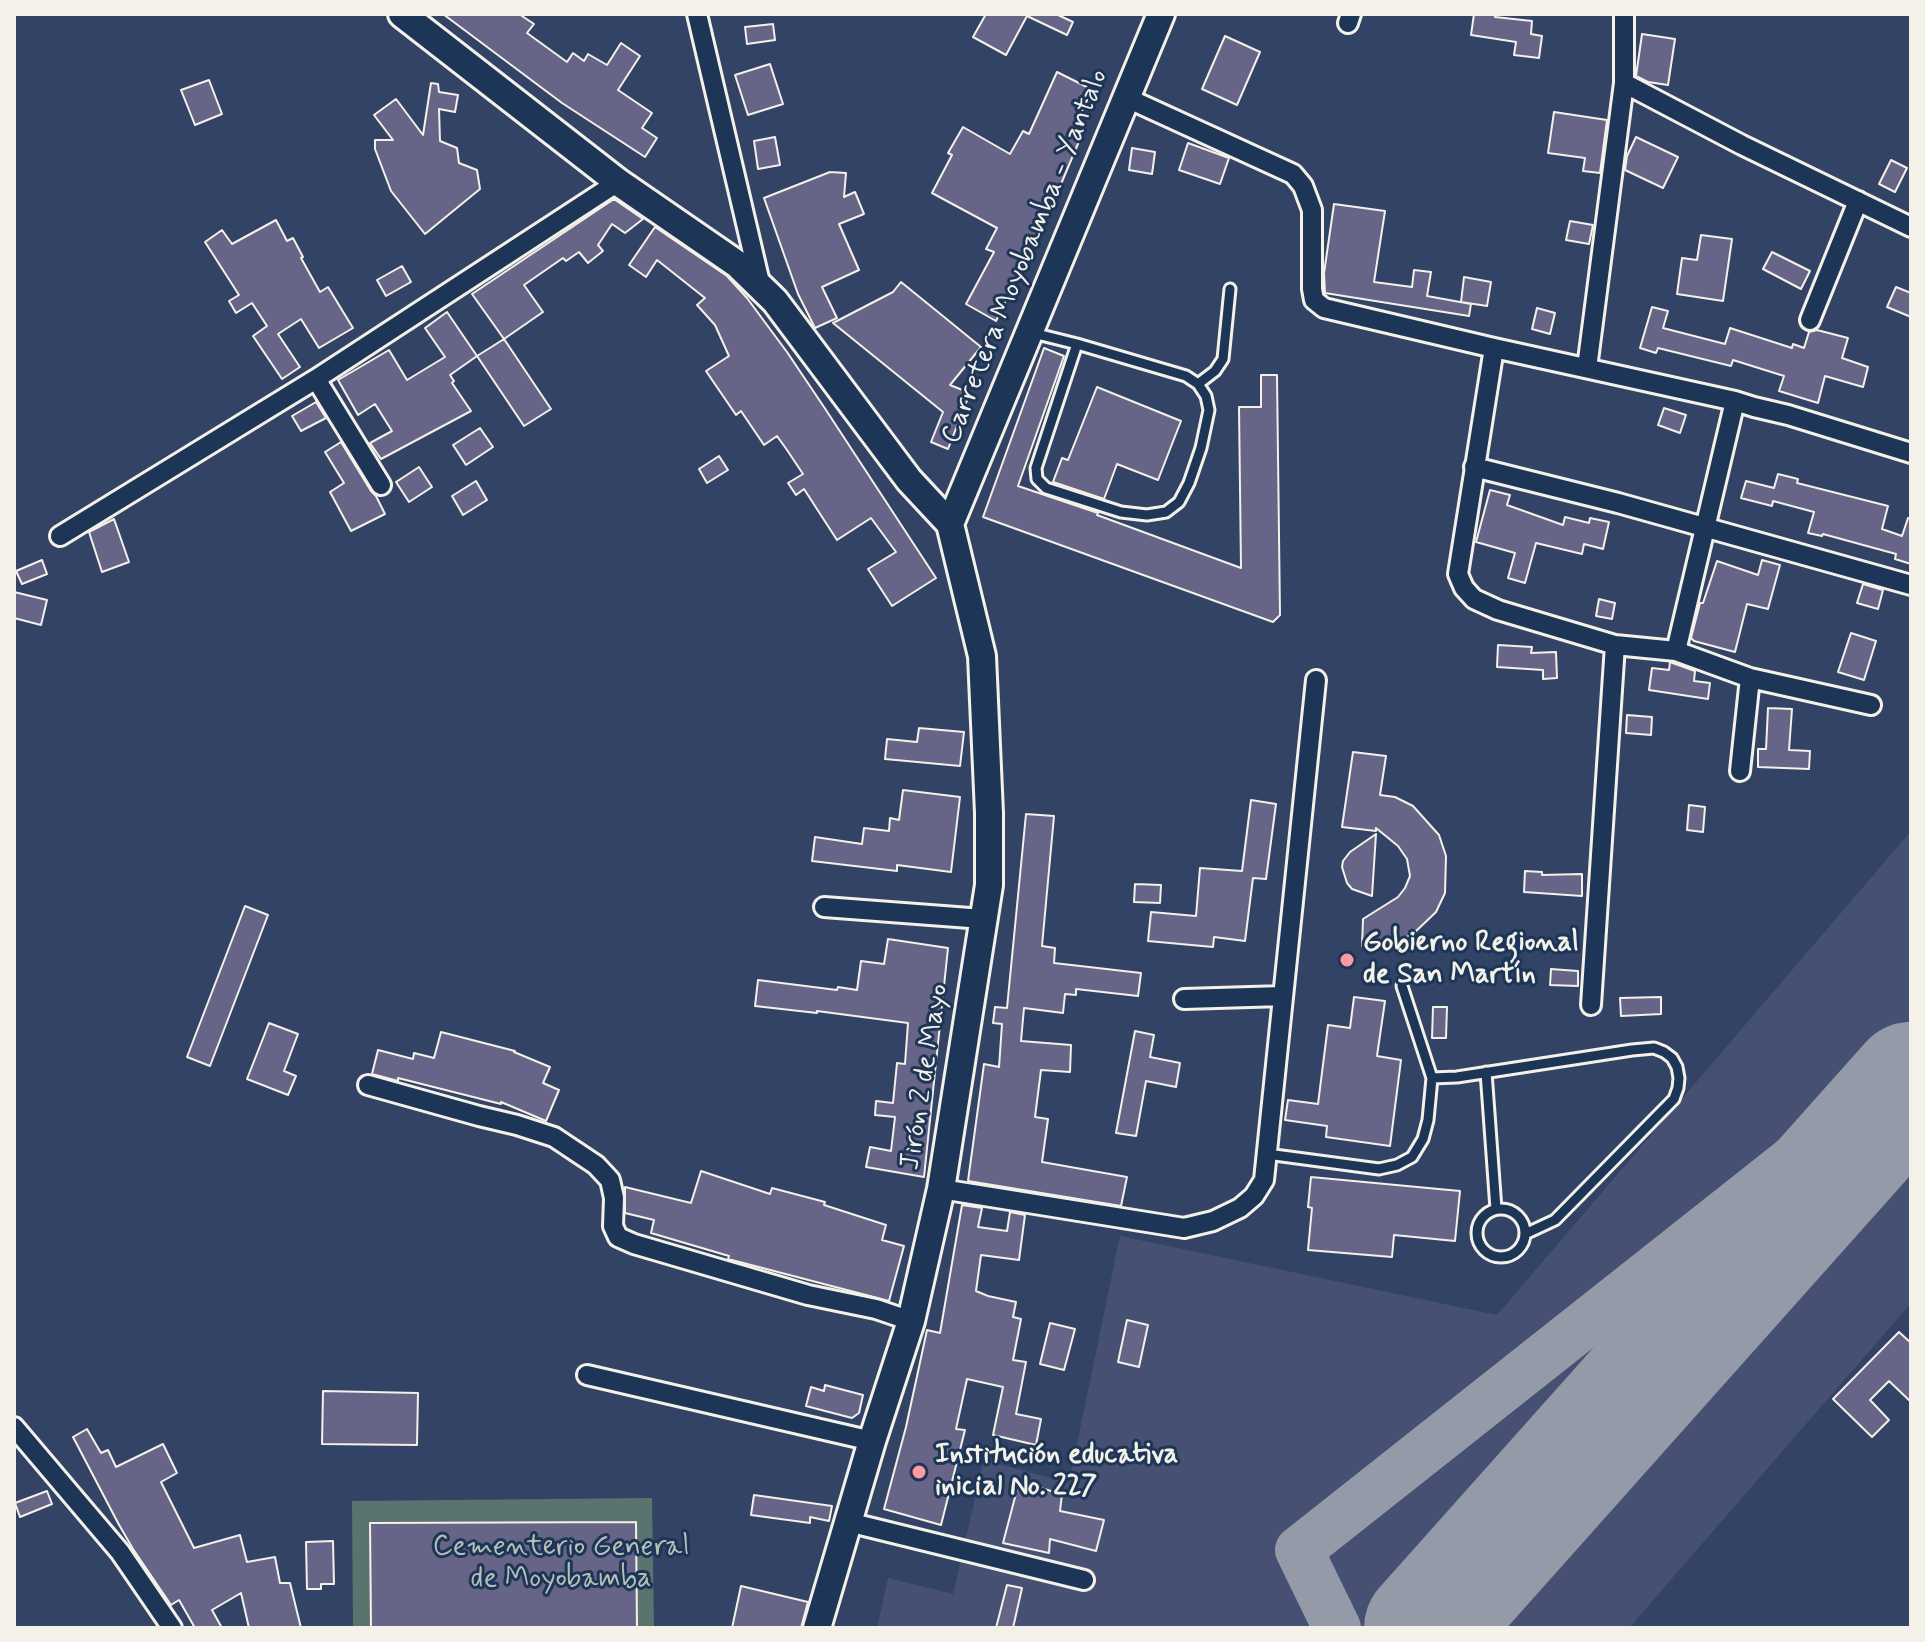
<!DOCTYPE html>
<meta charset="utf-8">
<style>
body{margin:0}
#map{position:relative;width:1925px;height:1642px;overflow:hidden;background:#334366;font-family:Mynerve,sans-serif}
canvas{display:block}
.frame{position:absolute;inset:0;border:16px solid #f4f1e8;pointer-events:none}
</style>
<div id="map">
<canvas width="1925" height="1642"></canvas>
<div class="frame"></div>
</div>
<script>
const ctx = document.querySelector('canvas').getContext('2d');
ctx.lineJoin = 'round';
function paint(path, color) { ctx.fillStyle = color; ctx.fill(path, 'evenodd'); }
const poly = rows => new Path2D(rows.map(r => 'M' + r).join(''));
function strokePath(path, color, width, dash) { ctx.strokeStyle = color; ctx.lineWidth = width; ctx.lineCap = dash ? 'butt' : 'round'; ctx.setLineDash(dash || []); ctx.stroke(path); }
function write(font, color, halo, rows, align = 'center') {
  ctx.font = font + ' Mynerve,sans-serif'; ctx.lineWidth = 6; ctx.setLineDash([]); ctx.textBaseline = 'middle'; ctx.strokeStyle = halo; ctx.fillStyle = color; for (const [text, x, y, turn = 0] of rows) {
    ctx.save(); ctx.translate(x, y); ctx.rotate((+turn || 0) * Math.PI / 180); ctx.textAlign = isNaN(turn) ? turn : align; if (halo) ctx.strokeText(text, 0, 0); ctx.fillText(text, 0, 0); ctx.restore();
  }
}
paint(poly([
 [1911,831,1911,1303,1629,1628,877,1628,888,1578,953,1594,984,1460,1069,1483,1120,1236,1497,1315]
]), '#465072');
paint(poly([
 [652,1498,654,1628,353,1628,352,1501]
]), '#5a736f');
strokePath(poly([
 [1337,1628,1299,1550,1911,1066]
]), '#949aa7', 48);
strokePath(poly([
 [1425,1628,1911,1083]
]), '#949aa7', 122);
const building = poly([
 [443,14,519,14,534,24,527,33,567,62,573,53,584,61,588,54,607,65,621,43,640,56,618,90,652,113,642,128,657,138,645,157,562,103,443,14],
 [986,14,1056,14,1073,22,1067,35,1027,16,1006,55,973,37,986,14],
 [1474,14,1496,14,1495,17,1532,21,1531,34,1542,36,1539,58,1514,55,1516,42,1471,35,1474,14],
 [773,24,775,40,747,44,745,27,773,24],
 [1642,34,1675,39,1668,85,1648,82,1636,76,1642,34],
 [1225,36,1260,52,1237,105,1202,89,1225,36],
 [770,64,783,104,748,115,735,75,770,64],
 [1057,72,1087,87,1083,96,1088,98,1071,135,1080,139,1061,184,996,321,966,304,994,252,986,249,997,228,932,193,952,155,948,153,963,127,1010,154,1023,131,1029,134,1057,72],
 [209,80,222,114,195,125,181,90,209,80],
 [431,83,438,84,439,92,458,95,455,112,439,109,440,141,457,148,459,163,477,170,480,189,425,234,391,191,375,149,375,140,393,140,374,115,396,99,423,135,431,83],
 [1554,112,1607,120,1600,173,1583,171,1585,158,1548,153,1554,112],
 [775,137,780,165,758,169,754,141,775,137],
 [1636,137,1678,157,1663,188,1625,170,1627,156,1636,137],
 [1188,143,1229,158,1220,184,1179,170,1188,143],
 [1132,148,1155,152,1152,174,1129,170,1132,148],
 [1891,160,1907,168,1895,192,1879,184,1891,160],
 [830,172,846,173,844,197,855,192,864,214,839,224,859,270,822,287,837,318,815,328,798,294,764,198,830,172],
 [614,199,643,219,625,233,612,224,598,245,603,251,588,263,579,252,566,261,563,258,524,285,543,312,504,339,472,294,614,199],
 [1334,204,1385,211,1374,282,1412,287,1414,270,1431,272,1427,296,1471,304,1469,316,1325,293,1324,273,1334,204],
 [276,220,287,241,293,238,303,257,301,258,320,292,328,287,353,328,319,348,301,319,278,334,300,367,282,379,253,336,267,326,252,303,236,313,229,301,239,295,205,242,222,230,232,244,276,220],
 [1570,221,1593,225,1589,244,1566,240,1570,221],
 [655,227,727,276,747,298,787,352,824,407,936,578,892,606,868,569,896,552,871,518,837,540,804,489,796,495,788,483,803,474,787,450,777,436,764,445,741,411,736,415,706,371,729,356,715,325,697,305,705,298,657,260,646,277,629,265,655,227],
 [1701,235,1732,239,1723,301,1677,294,1682,258,1697,260,1701,235],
 [1772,252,1810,271,1801,289,1763,269,1772,252],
 [402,266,411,282,386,296,377,280,402,266],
 [1464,277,1491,282,1487,306,1461,302,1464,277],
 [901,282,981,347,950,385,970,393,948,449,931,442,943,412,833,323,893,292,901,282],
 [1896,287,1911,293,1911,317,1887,307,1896,287],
 [1652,307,1668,311,1663,328,1725,344,1730,328,1792,348,1793,344,1804,348,1809,332,1817,330,1848,338,1842,358,1868,367,1863,387,1825,376,1818,403,1779,391,1784,376,1733,360,1731,366,1658,348,1656,353,1640,348,1652,307],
 [1537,308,1555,313,1550,334,1532,329,1537,308],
 [447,312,477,356,450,375,454,381,452,383,471,411,381,459,370,443,392,431,375,404,358,415,338,380,389,350,407,380,445,357,425,328,447,312],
 [504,339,551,409,524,426,477,356,504,339],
 [1044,348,1064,356,1018,486,1098,513,1097,515,1241,568,1239,407,1261,407,1261,375,1277,375,1280,615,1273,622,983,517,1044,348],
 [1097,387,1181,421,1158,480,1117,464,1104,499,1053,482,1062,458,1068,460,1097,387],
 [316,402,326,418,301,431,292,416,316,402],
 [1664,408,1686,415,1680,433,1658,425,1664,408],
 [480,428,493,447,466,465,453,445,480,428],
 [341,442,371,491,376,496,385,514,351,531,330,492,344,483,325,452,341,442],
 [719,456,728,470,707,483,699,469,719,456],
 [419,467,432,487,409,502,396,482,419,467],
 [1778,474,1798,479,1797,483,1888,506,1882,529,1902,536,1908,518,1911,518,1911,564,1895,559,1896,554,1823,534,1822,536,1808,533,1814,512,1773,501,1772,506,1741,498,1746,481,1774,488,1778,474],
 [476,481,487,500,463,515,452,496,476,481],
 [1490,490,1510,495,1507,505,1563,525,1565,517,1589,523,1590,518,1609,522,1603,549,1584,544,1582,554,1536,543,1525,583,1508,578,1515,553,1476,542,1490,490],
 [114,519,129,562,102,572,89,532,114,519],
 [42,560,47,574,22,584,16,571,42,560],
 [1762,560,1780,565,1768,609,1747,604,1735,652,1694,641,1691,638,1700,603,1703,603,1717,561,1758,575,1762,560],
 [1863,584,1883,590,1878,609,1857,603,1863,584],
 [14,592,47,600,41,625,14,618,14,592],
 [1599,599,1615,603,1612,619,1596,616,1599,599],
 [1851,633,1876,641,1864,680,1838,672,1851,633],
 [1498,645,1532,647,1531,653,1556,652,1557,678,1543,679,1543,670,1497,667,1498,645],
 [1670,662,1695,671,1694,681,1710,683,1708,699,1649,690,1652,668,1669,670,1670,662],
 [1768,708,1792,709,1789,750,1810,751,1809,769,1758,767,1758,749,1766,749,1768,708],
 [1627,715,1652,717,1651,735,1626,733,1627,715],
 [919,728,964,732,960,766,885,759,887,739,917,742,919,728],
 [1353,752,1386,756,1380,795,1395,797,1413,806,1439,835,1446,856,1445,893,1436,912,1413,934,1397,942,1377,947,1362,946,1363,919,1398,897,1405,888,1410,876,1407,859,1398,846,1376,828,1376,831,1342,827,1353,752],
 [903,790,960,797,951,872,897,865,897,871,812,861,815,837,862,844,864,828,889,831,890,818,899,820,903,790],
 [1251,800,1276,804,1266,879,1253,878,1245,941,1214,937,1213,947,1148,941,1151,912,1196,916,1200,868,1242,871,1251,800],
 [1689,805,1705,807,1703,832,1687,830,1689,805],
 [1026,814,1054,816,1042,946,1055,948,1054,963,1141,973,1138,996,1076,989,1076,995,1065,994,1063,1013,1024,1008,1021,1041,1071,1045,1070,1072,1041,1070,1035,1117,1048,1119,1042,1162,1127,1177,1121,1206,968,1181,984,1064,999,1067,1002,1024,993,1023,995,1007,1007,1008,1026,814],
 [1376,834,1372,896,1352,889,1347,883,1342,867,1343,861,1350,852,1376,834],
 [1525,871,1542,872,1542,875,1582,874,1582,896,1524,892,1525,871],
 [1135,884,1161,885,1160,903,1134,902,1135,884],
 [245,906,268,915,210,1066,187,1057,245,906],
 [888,939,948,948,924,1177,866,1167,870,1147,891,1151,895,1117,875,1115,876,1101,893,1103,897,1063,905,1064,908,1023,817,1011,817,1013,755,1006,758,980,837,990,838,987,857,990,861,961,884,964,888,939],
 [1551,969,1578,971,1578,986,1550,985,1551,969],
 [1354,997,1385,1001,1377,1056,1401,1060,1390,1146,1326,1137,1327,1126,1285,1120,1288,1100,1318,1104,1328,1025,1350,1028,1354,997],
 [1661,997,1661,1014,1621,1016,1620,998,1661,997],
 [1433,1007,1447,1007,1446,1038,1432,1038,1433,1007],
 [269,1023,298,1034,284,1071,296,1076,288,1095,247,1079,269,1023],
 [1135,1031,1154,1035,1150,1057,1180,1063,1176,1087,1146,1081,1136,1136,1116,1133,1135,1031],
 [441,1032,515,1051,514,1052,550,1067,543,1083,559,1090,546,1121,501,1102,501,1104,398,1078,398,1081,372,1074,378,1050,413,1059,414,1053,434,1058,441,1032],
 [701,1171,770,1194,772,1188,825,1202,824,1205,886,1225,882,1240,904,1246,889,1301,728,1259,729,1256,651,1233,654,1220,625,1213,625,1187,691,1203,701,1171],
 [1311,1177,1460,1191,1455,1241,1394,1235,1392,1257,1308,1250,1312,1208,1308,1207,1311,1177],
 [962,1205,982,1208,978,1227,1007,1231,1010,1212,1025,1215,1019,1260,981,1255,976,1291,988,1296,1016,1302,1013,1317,1021,1319,1013,1360,1026,1362,1016,1414,1041,1419,1036,1445,993,1435,1003,1387,967,1379,956,1429,965,1430,941,1525,884,1509,906,1427,927,1330,940,1333,962,1205],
 [1127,1320,1148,1325,1139,1367,1118,1362,1127,1320],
 [1050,1323,1075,1329,1064,1370,1040,1364,1050,1323],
 [1899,1332,1911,1343,1911,1402,1889,1381,1870,1400,1889,1420,1872,1437,1833,1399,1899,1332],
 [825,1385,863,1395,859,1413,852,1418,806,1406,811,1387,824,1391,825,1385],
 [323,1391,418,1393,417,1445,322,1444,323,1391],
 [87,1429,101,1453,108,1450,116,1467,163,1444,177,1473,161,1482,194,1548,240,1535,247,1562,275,1557,280,1583,290,1583,301,1628,249,1628,241,1593,212,1610,222,1628,195,1628,179,1600,171,1605,133,1549,118,1523,73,1437,87,1429],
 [1019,1482,1062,1494,1060,1511,1104,1520,1096,1551,1050,1539,1049,1553,1003,1543,1019,1482],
 [47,1491,52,1504,20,1517,15,1503,47,1491],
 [754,1495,832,1506,829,1521,810,1517,810,1523,751,1515,754,1495],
 [636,1522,637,1628,371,1628,370,1523,636,1522],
 [333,1541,334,1584,321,1584,321,1589,307,1589,306,1542,333,1541],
 [1007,1585,1022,1588,1013,1628,996,1628,1007,1585],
 [741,1586,808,1602,801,1628,732,1628,741,1586]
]);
paint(building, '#666588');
strokePath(building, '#f4f1e8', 2);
const service = poly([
 [1033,333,1077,344,1186,376,1198,384,1206,396,1209,410,1201,448,1189,483,1179,502,1166,512,1147,515,1121,512,1046,488,1037,479,1036,468,1077,344],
 [1198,384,1215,371,1223,359,1230,289],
 [1486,1072,1496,1209],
 [1432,1078,1457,1077,1632,1050,1654,1048,1664,1052,1672,1058,1677,1067,1679,1078,1678,1088,1674,1099,1555,1220,1525,1234],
 [1267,1154,1379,1169,1397,1165,1412,1157,1423,1139,1428,1120,1432,1078,1402,986],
 '1477 1233a24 24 0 1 1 48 0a24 24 0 1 1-48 0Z'
]);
const minor = poly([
 [697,14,761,287],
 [1624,14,1624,83,1742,145,1911,227],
 [1348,23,1351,14],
 [1127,98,1293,174,1303,186,1312,210,1312,289,1314,300,1324,308,1494,348,1735,401,1754,407,1788,415,1911,453],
 [1810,320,1858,201],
 [1494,348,1458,574,1464,588,1474,599,1498,610,1615,645,1676,651,1750,678,1871,705],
 [1587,368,1624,83],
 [316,379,381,485],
 [1474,467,1618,503,1911,585],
 [60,536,316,379,618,182],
 [1676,651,1735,401],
 [1740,771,1750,678],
 [824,907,983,919],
 [1184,999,1283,996],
 [1591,1005,1615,645],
 [368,1085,479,1116,517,1125,554,1137,596,1165,610,1180,614,1198,613,1226,618,1237,634,1244,808,1295,876,1309,911,1321],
 [941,1189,1184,1228,1213,1221,1240,1208,1254,1196,1264,1180,1316,680],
 [587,1375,872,1441],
 [14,1427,120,1552,172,1628],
 [848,1522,1084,1580]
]);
const secondary = poly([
 [402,14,618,182,737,264,775,301,909,480,950,524,982,656,989,813,989,885,941,1189,911,1321,872,1441,817,1628],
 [950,524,1161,14]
]);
strokePath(service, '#f4f1e8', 15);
strokePath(minor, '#f4f1e8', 24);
strokePath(secondary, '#f4f1e8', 32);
strokePath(service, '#1d3557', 9);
strokePath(minor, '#1d3557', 18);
strokePath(secondary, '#1d3557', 26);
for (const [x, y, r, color] of [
 [1347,960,8,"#ff9aa2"],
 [919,1472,8,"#ff9aa2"]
]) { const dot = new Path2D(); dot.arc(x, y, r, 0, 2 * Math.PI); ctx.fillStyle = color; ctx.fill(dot); strokePath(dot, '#1d3557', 3); }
write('28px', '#f4f1e8', '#1d3557', [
 ["Carretera Moyobamba - Yantalo",1026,257,-68],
 ["Jirón 2 de Mayo",926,1077,-81]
]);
write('bold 28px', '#f4f1e8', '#1d3557', [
 ["Gobierno Regional",1363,944],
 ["de San Martín",1363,976],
 ["Institución educativa",935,1456],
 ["inicial No. 227",935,1488]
], 'left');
write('28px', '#b6bfb8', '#1d3557', [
 ["Cementerio General",561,1548],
 ["de Moyobamba",561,1580]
]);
</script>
